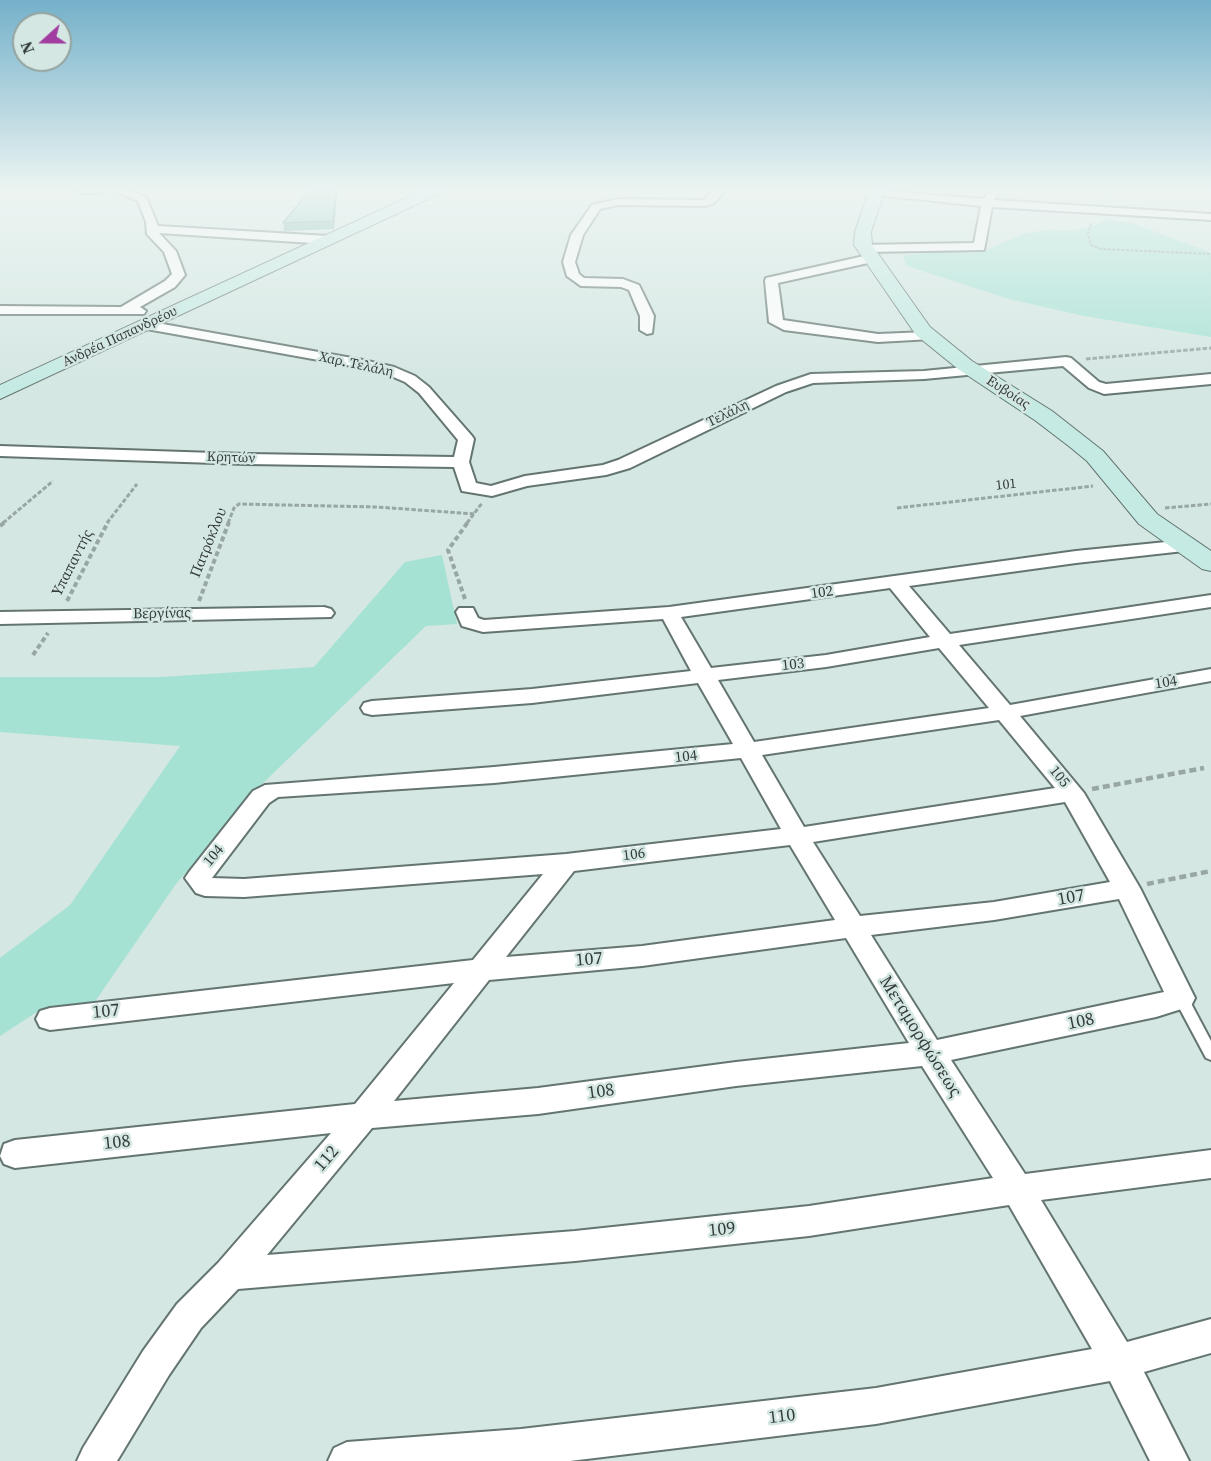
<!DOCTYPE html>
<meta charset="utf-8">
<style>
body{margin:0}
#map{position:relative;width:1211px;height:1461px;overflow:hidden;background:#d4e7e2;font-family:"Source Serif 4",serif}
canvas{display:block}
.north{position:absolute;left:12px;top:12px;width:60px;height:60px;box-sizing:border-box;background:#d4e7e2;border:2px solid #94a39f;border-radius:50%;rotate:249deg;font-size:16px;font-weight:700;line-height:24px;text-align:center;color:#353d3b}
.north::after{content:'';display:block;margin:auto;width:21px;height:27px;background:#a23ca1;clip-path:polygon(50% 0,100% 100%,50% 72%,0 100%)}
</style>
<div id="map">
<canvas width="1211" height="1461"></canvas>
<div class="north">N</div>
</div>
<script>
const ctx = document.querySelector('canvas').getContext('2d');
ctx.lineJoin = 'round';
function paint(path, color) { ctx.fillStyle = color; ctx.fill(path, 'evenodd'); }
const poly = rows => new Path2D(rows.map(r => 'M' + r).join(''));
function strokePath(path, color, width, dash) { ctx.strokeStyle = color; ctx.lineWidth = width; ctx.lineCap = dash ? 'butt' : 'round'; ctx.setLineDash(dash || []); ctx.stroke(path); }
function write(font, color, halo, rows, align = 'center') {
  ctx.font = font + ' "Source Serif 4",serif'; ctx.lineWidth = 5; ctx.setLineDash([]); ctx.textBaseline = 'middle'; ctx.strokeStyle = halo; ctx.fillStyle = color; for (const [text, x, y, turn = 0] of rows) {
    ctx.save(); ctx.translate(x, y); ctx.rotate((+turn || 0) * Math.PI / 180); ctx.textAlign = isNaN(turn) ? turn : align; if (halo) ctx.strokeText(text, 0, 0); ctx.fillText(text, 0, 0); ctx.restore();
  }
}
paint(poly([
 [1107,219,1132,223,1211,253,1211,337,1084,316,1009,299,907,266,903,256,931,252,980,253,1025,233,1050,230,1074,231,1099,224],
 [442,555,457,624,426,626,261,785,176,884,94,1003,43,1008,0,1036,0,958,70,905,180,746,0,732,0,677,162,677,314,667,405,562]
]), '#a6e2d4');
const lane = poly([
 [1181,993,1186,994,1211,1041,1211,1060,1206,1058,1174,998,1176,994,1181,993]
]);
const street = poly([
 [76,190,104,190,98,193,82,193,76,190],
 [112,190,127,190,146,197,158,226,328,236,334,240,328,244,159,233,176,251,185,275,175,287,140,307,146,311,144,314,0,314,0,306,121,307,165,281,172,274,164,252,147,234,146,222,138,201,112,190],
 [714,190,726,190,714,203,705,206,618,205,600,209,583,235,575,262,579,274,584,278,623,279,639,285,654,316,652,333,647,334,640,330,640,316,629,290,621,287,581,286,567,276,563,262,571,235,592,205,618,199,704,200,714,190],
 [872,190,984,199,990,190,1000,190,994,200,1211,214,1211,220,992,207,984,250,865,252,861,251,861,245,974,243,981,206,876,195,872,194,872,190],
 [873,254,879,258,877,261,778,283,783,320,878,334,927,332,934,336,932,339,878,342,784,330,769,322,765,281,766,278,873,254],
 [146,321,363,360,394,367,415,376,429,387,472,436,474,439,469,462,476,483,491,486,525,476,603,465,618,460,776,386,811,374,924,371,1066,357,1071,358,1099,382,1106,384,1211,374,1211,384,1104,394,1089,388,1063,366,924,379,813,383,786,392,630,468,606,475,527,486,492,496,462,491,454,467,246,464,0,456,0,446,246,454,454,457,458,440,419,393,405,382,384,373,363,368,141,328,139,325,146,321],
 [1186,540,1193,542,1195,546,1193,550,1076,563,909,586,950,634,1211,595,1211,607,959,645,1010,705,1211,669,1211,681,1020,716,1084,793,1140,888,1195,998,1191,1006,1156,1017,951,1060,1025,1174,1211,1150,1211,1178,1041,1200,1127,1342,1211,1319,1211,1353,1144,1372,1189,1461,1150,1461,1110,1381,876,1424,570,1461,328,1461,334,1448,347,1442,521,1429,876,1388,1092,1349,1009,1205,809,1236,575,1261,238,1289,201,1328,169,1375,117,1461,77,1461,83,1448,143,1351,177,1304,218,1263,331,1133,15,1168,4,1164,0,1156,4,1144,15,1140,355,1104,454,983,50,1030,40,1027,36,1019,40,1011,50,1008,473,960,543,874,244,897,205,896,196,893,185,878,189,872,253,791,265,785,494,767,733,744,698,683,532,703,372,715,364,713,361,708,364,703,372,701,532,689,691,671,663,619,483,632,462,626,456,612,459,608,473,608,478,618,484,620,669,607,1076,551,1186,540],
 [890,588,930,637,826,655,711,668,681,617,890,588],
 [939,648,989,708,754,742,718,680,826,667,939,648],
 [999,720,1055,788,804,827,762,755,999,720],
 [741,758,781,829,566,854,244,879,212,878,269,803,278,797,494,783,741,758],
 [1065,802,1110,882,994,902,860,916,813,842,1065,802],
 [790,845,835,920,642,946,506,957,574,871,790,845],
 [1119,899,1164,992,937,1040,871,935,994,920,1119,899],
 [846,938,909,1043,736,1062,538,1088,394,1101,489,980,642,966,846,938],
 [922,1066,993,1178,809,1206,575,1231,267,1255,372,1128,538,1114,736,1086,922,1066],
 [324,607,331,609,334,613,331,617,0,624,0,612,324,607]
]);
const secondary = poly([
 [424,190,444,190,441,193,0,399,0,385,424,190],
 [869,190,885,190,871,232,872,245,930,327,972,361,1052,411,1103,451,1157,514,1211,551,1211,571,1202,569,1139,524,1087,461,1070,447,1036,421,958,369,916,335,854,245,855,232,869,190]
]);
strokePath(lane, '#647571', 4);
strokePath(street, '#647571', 4);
strokePath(secondary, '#647571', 2);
strokePath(poly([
 [1105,199,1114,190],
 [1091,223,1088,234,1091,245,1101,249,1211,254]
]), '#98a7a3', 2, [3, 1.5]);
strokePath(poly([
 [1086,359,1211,348],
 [897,508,1093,486],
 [1165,508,1211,504],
 [3,523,53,481],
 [107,523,137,484],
 [228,523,234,508,239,504,377,507,475,514],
 [467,523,482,503]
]), '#98a7a3', 3, [4.5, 2]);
strokePath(poly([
 [0,526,5,522],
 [465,599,448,550,468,522],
 [67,601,108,522],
 [199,601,229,522],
 [33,655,48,633]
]), '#98a7a3', 4, [5, 3]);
strokePath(poly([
 [1092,789,1204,768],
 [1147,884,1211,871]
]), '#98a7a3', 4.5, [7, 4]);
paint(lane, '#fff');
paint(street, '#fff');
paint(secondary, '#c4eae3');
paint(poly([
 [337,195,334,229,284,231,283,223]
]), '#73b0a2');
paint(poly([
 [336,190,337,195,334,229,333,221]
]), '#5e9084');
const building = poly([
 [310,190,336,190,333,221,283,223,310,190]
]);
paint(building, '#86cdbc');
strokePath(building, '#5e9084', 1.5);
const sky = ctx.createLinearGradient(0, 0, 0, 394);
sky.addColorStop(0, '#74b1ca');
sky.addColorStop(0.48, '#ecf4f2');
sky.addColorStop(1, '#ecf4f200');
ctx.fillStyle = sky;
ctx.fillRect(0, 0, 1211, 394);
write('14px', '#353d3b', '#d4e7e2', [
 ["Ανδρέα Παπανδρέου",120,337,-25],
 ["Χαρ. Τελάλη",356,365,12],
 ["Ευβοίας",1008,393,33],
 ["Τελάλη",728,414,-26],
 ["Κρητών",231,458,2],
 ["101",1006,485,-6]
]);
write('15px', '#353d3b', '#d4e7e2', [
 ["Πατρόκλου",209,543,-68],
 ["Υπαπαντής",73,563,-63],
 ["102",822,593,-8],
 ["Βεργίνας",162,614,-1],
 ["103",793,665,-6],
 ["104",1166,683,-9],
 ["104",686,757,-6],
 ["105",1059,777,51],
 ["106",634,855,-7],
 ["104",214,856,-50]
]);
write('18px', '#353d3b', '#d4e7e2', [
 ["107",1071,898,-10],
 ["107",589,960,-5],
 ["107",106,1012,-6],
 ["108",1081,1022,-12],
 ["Μεταμορφώσεως",920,1037,58],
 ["108",601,1092,-8],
 ["108",117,1143,-6],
 ["112",327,1159,-50],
 ["109",722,1230,-6],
 ["110",782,1417,-7]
]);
</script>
